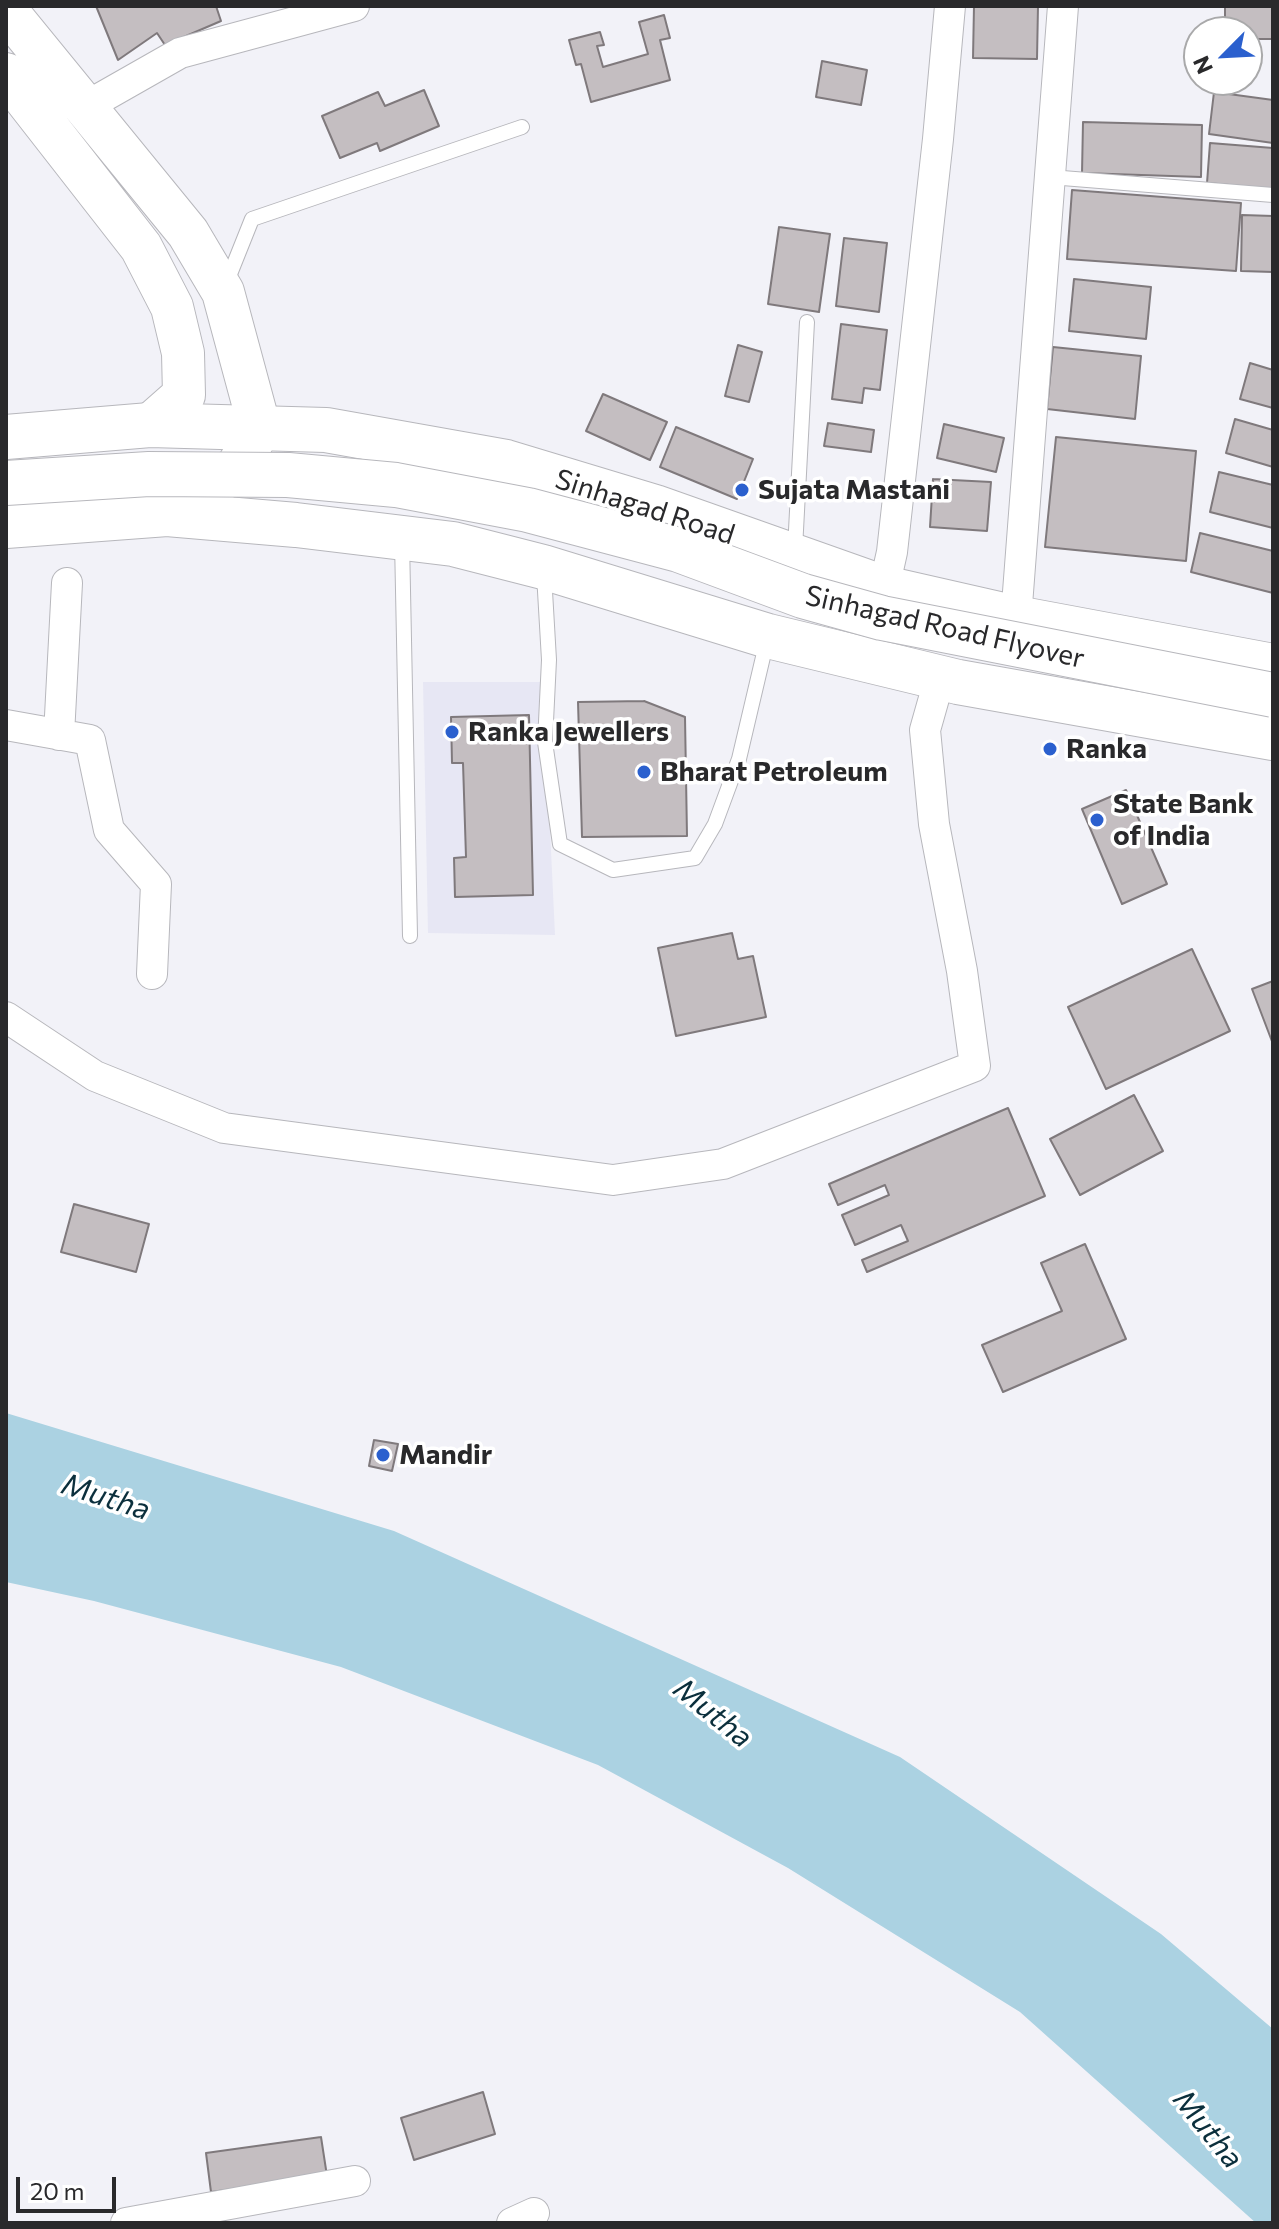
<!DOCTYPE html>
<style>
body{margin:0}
#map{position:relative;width:1279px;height:2229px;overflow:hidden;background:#f2f2f8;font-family:Commissioner,sans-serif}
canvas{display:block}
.frame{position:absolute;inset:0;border:8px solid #29292b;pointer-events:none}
.north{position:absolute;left:1183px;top:16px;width:80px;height:80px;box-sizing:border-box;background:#fff;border:2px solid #a9a9aa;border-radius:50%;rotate:246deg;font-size:22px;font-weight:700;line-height:32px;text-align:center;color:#29292b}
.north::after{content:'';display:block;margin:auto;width:28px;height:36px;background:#2b60ce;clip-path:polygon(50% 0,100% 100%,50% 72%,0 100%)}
.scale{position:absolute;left:16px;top:2177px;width:100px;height:36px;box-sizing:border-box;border:4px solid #29292b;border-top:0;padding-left:10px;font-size:24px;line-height:28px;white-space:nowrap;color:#29292b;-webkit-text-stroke:6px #fff;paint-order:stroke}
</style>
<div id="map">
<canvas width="1279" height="2229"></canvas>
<div class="frame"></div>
<div class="north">N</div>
<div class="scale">20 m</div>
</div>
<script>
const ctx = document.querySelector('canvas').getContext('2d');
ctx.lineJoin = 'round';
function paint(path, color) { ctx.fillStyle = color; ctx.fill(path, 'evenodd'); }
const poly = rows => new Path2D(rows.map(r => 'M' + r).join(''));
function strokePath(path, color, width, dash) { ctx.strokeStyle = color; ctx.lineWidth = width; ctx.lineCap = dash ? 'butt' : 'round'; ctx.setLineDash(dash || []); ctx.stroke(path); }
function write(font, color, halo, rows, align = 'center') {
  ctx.font = font + ' Commissioner,sans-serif'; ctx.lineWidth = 7; ctx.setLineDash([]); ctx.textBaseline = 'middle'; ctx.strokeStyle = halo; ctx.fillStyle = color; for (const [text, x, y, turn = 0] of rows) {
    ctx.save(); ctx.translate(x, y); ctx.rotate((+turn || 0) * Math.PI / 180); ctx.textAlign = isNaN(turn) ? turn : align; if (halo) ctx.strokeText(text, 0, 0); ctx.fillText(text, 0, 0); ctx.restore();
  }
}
paint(poly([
 [423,682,543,682,555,935,428,933]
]), '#e7e7f4');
paint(poly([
 [6,1413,394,1531,900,1757,1161,1934,1273,2029,1273,2223,1256,2223,1020,2012,788,1868,598,1765,341,1667,94,1601,6,1582]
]), '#abd2e2');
const building = poly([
 [96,6,216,6,221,21,165,45,157,33,118,60,96,6],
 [974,6,1038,6,1037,59,973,58,974,6],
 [1225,6,1273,6,1273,39,1247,39,1247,32,1225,32,1225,6],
 [664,15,670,38,660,40,670,80,591,102,581,64,576,65,569,40,600,32,604,45,597,46,603,67,648,54,639,22,664,15],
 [822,61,867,70,861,105,816,97,822,61],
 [424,90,439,126,380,151,377,143,340,158,322,116,378,92,385,106,424,90],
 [1214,92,1273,100,1273,143,1209,134,1214,92],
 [1083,122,1202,125,1201,177,1082,173,1083,122],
 [1210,143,1273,148,1273,189,1207,183,1210,143],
 [1072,190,1241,203,1236,271,1067,259,1072,190],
 [1242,215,1273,216,1273,272,1241,271,1242,215],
 [779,227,830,234,819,312,768,304,779,227],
 [844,238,887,243,879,312,836,306,844,238],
 [1074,279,1151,287,1146,339,1069,331,1074,279],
 [841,324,887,330,880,390,864,388,862,403,832,399,841,324],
 [738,345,762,352,749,402,725,396,738,345],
 [1053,347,1141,356,1135,419,1047,409,1053,347],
 [1250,363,1273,370,1273,408,1240,399,1250,363],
 [603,394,667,422,650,460,586,431,603,394],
 [1235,419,1273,430,1273,467,1226,453,1235,419],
 [828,423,874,430,871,452,824,446,828,423],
 [944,424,1004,438,996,472,937,458,944,424],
 [676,427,753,459,737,499,660,467,676,427],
 [1056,437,1196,451,1186,561,1045,547,1056,437],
 [1219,472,1273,485,1273,528,1210,512,1219,472],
 [933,479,991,482,987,531,930,527,933,479],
 [1200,533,1273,551,1273,593,1191,572,1200,533],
 [644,701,685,717,687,836,582,837,578,702,644,701],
 [529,715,533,895,455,897,454,858,466,857,463,763,452,763,451,717,529,715],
 [1126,790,1167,884,1122,904,1082,809,1126,790],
 [732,933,738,959,753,956,766,1017,676,1036,658,948,732,933],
 [1192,949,1230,1031,1106,1089,1068,1007,1192,949],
 [1273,981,1273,1044,1252,989,1273,981],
 [1134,1095,1163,1151,1080,1195,1050,1139,1134,1095],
 [1008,1108,1045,1196,867,1272,862,1260,908,1241,901,1225,855,1245,842,1215,889,1195,885,1185,838,1205,829,1184,1008,1108],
 [74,1204,149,1224,136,1272,61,1252,74,1204],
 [1085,1244,1126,1339,1003,1392,982,1345,1062,1311,1041,1263,1085,1244],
 [374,1440,398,1444,392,1471,369,1466,374,1440],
 [483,2092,495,2134,414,2160,401,2118,483,2092],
 [321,2137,327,2176,211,2192,206,2153,321,2137]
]);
paint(building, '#c4bec1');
strokePath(building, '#7f797c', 2);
const lane = poly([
 [1050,177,1273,195],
 [226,284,252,219,522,127],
 [402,541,410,936],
 [795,549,807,322],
 [544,574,549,660,545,742,560,844,613,870,695,858,715,824,739,759,767,640]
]);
const street = poly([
 [85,107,180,53,354,6],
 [884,588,892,552,938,139,950,6],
 [1016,618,1063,6],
 [6,725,90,740,109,830,156,884,152,974],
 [59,735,67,583],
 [6,1017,95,1076,224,1128,613,1180,723,1164,975,1066,962,971,934,824,925,730,940,677],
 [126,2223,355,2181],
 [512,2223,534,2213]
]);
const secondary = poly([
 [6,10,188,233,223,292,260,429,235,470,206,492],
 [6,74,141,247,172,307,183,353,184,395,150,425]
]);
const primary = poly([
 [6,437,150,425,326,430,506,462,655,507,884,588,1016,618,1273,666],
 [6,526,167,514,296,525,453,544,543,567,768,636,958,682,1273,738]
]);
strokePath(lane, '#b7b7bc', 16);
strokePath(street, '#b7b7bc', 32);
strokePath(secondary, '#b7b7bc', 44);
strokePath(primary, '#b7b7bc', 46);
strokePath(lane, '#fff', 14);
strokePath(street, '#fff', 30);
strokePath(secondary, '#fff', 42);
strokePath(primary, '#fff', 44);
const primaryBridge = poly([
 [6,483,149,474,288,475,396,485,528,510,679,550,803,596,882,618,1273,695]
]);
strokePath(primaryBridge, '#b7b7bc', 46, []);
strokePath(primaryBridge, '#fff', 44);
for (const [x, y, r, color] of [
 [742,490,8,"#2b60ce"],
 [452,732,8,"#2b60ce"],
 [1050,749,8,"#2b60ce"],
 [644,772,8,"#2b60ce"],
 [1097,820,8,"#2b60ce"],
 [383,1455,8,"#2b60ce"]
]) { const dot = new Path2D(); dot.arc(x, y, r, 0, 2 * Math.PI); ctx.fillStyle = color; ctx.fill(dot); strokePath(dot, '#fff', 3); }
write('bold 28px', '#29292b', '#fff', [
 ["Sujata Mastani",758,490],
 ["Ranka Jewellers",468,732],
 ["Ranka",1066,749],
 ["Bharat Petroleum",660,772],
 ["State Bank",1113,804],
 ["of India",1113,836],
 ["Mandir",399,1455]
], 'left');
write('28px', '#29292b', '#fff', [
 ["Sinhagad Road",645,507,18],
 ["Sinhagad Road Flyover",945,627,13]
]);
write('italic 30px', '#0b2f3c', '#fff', [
 ["Mutha",106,1497,18],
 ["Mutha",713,1713,39],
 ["Mutha",1208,2129,51]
]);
</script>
